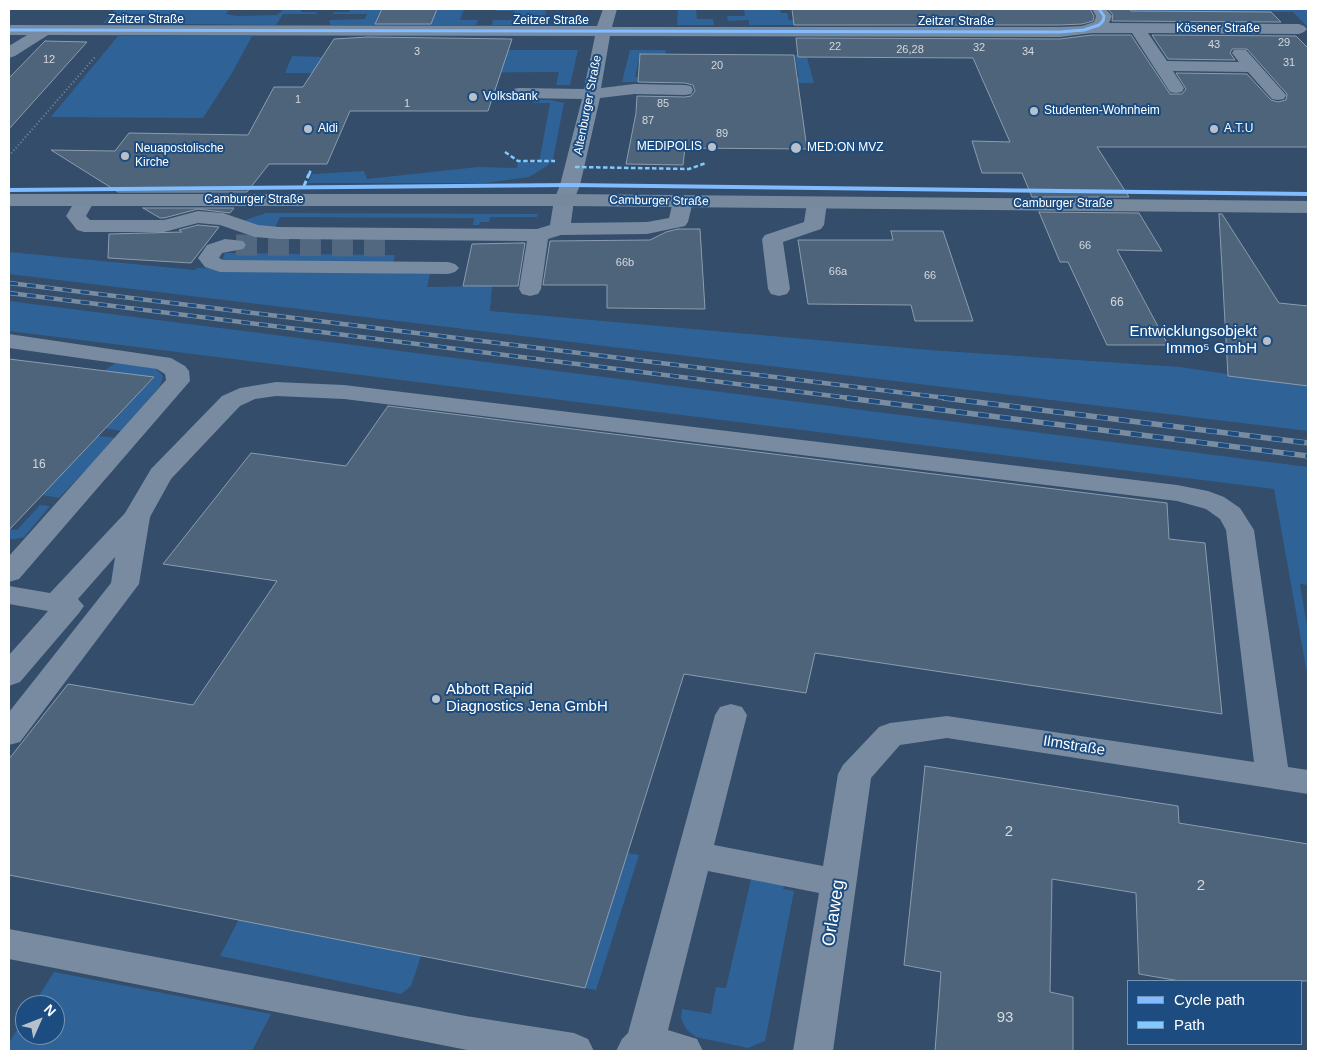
<!DOCTYPE html>
<meta charset="utf-8">
<style>
body{margin:0}
#map{position:relative;width:1317px;height:1060px;overflow:hidden;background:#334d6a;font-family:Arial,sans-serif}
canvas{display:block}
.frame{position:absolute;inset:0;border:10px solid #fff;pointer-events:none}
.legend{position:absolute;left:1127px;top:980px;width:175px;height:65px;box-sizing:border-box;background:#1c4c80;border:1px solid #7794b3;margin:0;padding:6px 9px;list-style:none;font-size:15px;color:#fff}
.legend li{display:flex;align-items:center;gap:10px;height:25px}
.legend b{width:25px;border:1px solid #7794b3}
.north{position:absolute;left:15px;top:995px;width:50px;height:50px;box-sizing:border-box;background:#1c4c80;border:1px solid #7794b3;border-radius:50%;rotate:46deg;font-size:14px;font-weight:700;line-height:20px;text-align:center;color:#fff}
.north::after{content:'';display:block;margin:auto;width:18px;height:22px;background:#b8c1cb;clip-path:polygon(50% 0,100% 100%,50% 72%,0 100%)}
</style>
<div id="map">
<canvas width="1317" height="1060"></canvas>
<div class="frame"></div>
<ul class="legend">
<li><b style="height:6px;background:#80bcff"></b>Cycle path</li>
<li><b style="height:6px;background:#80caff"></b>Path</li>
</ul>
<div class="north">N</div>
</div>
<script>
const ctx = document.querySelector('canvas').getContext('2d');
ctx.lineJoin = 'round';
function paint(path, color) { ctx.fillStyle = color; ctx.fill(path, 'evenodd'); }
const poly = rows => new Path2D(rows.map(r => 'M' + r).join(''));
function strokePath(path, color, width, dash) { ctx.strokeStyle = color; ctx.lineWidth = width; ctx.lineCap = dash ? 'butt' : 'round'; ctx.setLineDash(dash || []); ctx.stroke(path); }
function write(font, color, halo, rows, align = 'center') {
  ctx.font = font + ' Arial,sans-serif'; ctx.lineWidth = 4; ctx.setLineDash([]); ctx.textBaseline = 'middle'; ctx.strokeStyle = halo; ctx.fillStyle = color; for (const [text, x, y, turn = 0] of rows) {
    ctx.save(); ctx.translate(x, y); ctx.rotate((+turn || 0) * Math.PI / 180); ctx.textAlign = isNaN(turn) ? turn : align; if (halo) ctx.strokeText(text, 0, 0); ctx.fillText(text, 0, 0); ctx.restore();
  }
}
paint(poly([
 [116,9,229,9,226,14,238,16,277,15,284,9,302,9,301,12,317,12,316,14,283,14,276,25,103,23],
 [351,9,382,9,379,15,436,12,437,9,464,9,460,20,478,20,476,25,331,25,329,22,330,20,365,19,367,14,333,14,334,12,349,12],
 [497,9,546,9,544,25,492,25,493,20,513,20,515,11,496,11],
 [678,9,696,9,697,19,713,19,714,25,677,25],
 [744,9,780,9,781,13,787,13,789,20,822,20,824,25,749,25,749,20,728,21,727,16,745,16],
 [1130,9,1308,9,1308,27,1293,12,1131,11],
 [118,36,252,36,232,73,203,118,51,117],
 [508,50,578,50,570,85,556,85,559,72,416,73,503,64],
 [630,50,666,50,665,54,640,54,635,77,799,78,795,55,806,54,814,83,622,82],
 [292,56,323,57,401,73,285,73],
 [534,100,550,100,564,103,553,159,547,166,529,177,485,183,308,183,312,174,364,171,367,179,478,167,517,168,518,162,539,163,550,103,533,103],
 [266,213,538,214,537,217,490,217,489,222,480,222,479,225,473,225,474,218,280,217,274,230,243,223,245,220],
 [9,252,195,270,197,268,430,274,427,287,492,286,490,311,929,350,1180,367,1308,386,1308,431,9,274],
 [225,253,395,255,393,263,221,262],
 [9,301,1308,467,1308,585,1300,584,1308,632,1308,679,1274,489,9,331],
 [115,363,155,368,163,376,160,386,121,431,105,428,154,378,104,371],
 [98,436,116,438,59,498,42,495],
 [40,505,50,506,24,537,15,539,9,539,9,529,17,530],
 [627,853,639,855,596,990,585,988],
 [752,875,785,882,783,889,794,891,765,1041,748,1048,696,1037,686,1029,681,1018,682,1009,711,1014,716,987,726,988],
 [239,919,421,956,411,986,401,994,220,956],
 [54,972,271,1014,252,1051,9,1051,9,1043,25,1017,25,1035,55,1035,55,1005,33,1005]
]), '#2f6398');
const building = poly([
 [382,9,437,9,431,24,375,24,382,9],
 [792,9,1090,9,1094,16,1093,21,1082,24,1060,25,794,25,792,9],
 [1108,9,1130,9,1131,11,1271,12,1281,22,1112,21,1113,15,1108,9],
 [1092,35,1131,35,1170,94,1182,94,1186,89,1176,73,1247,74,1271,100,1278,102,1286,100,1287,94,1247,49,1232,49,1230,53,1235,60,1168,59,1152,35,1296,36,1308,48,1308,147,1097,147,1129,197,1032,197,1022,173,982,173,972,141,1010,142,973,58,798,57,796,38,1060,39,1092,35],
 [368,37,512,39,488,111,350,111,327,164,269,164,247,192,118,192,51,150,115,151,129,133,248,135,274,87,303,87,334,39,368,37],
 [45,41,87,42,9,129,9,78,45,41],
 [640,54,794,55,807,149,685,148,683,165,626,164,636,113,637,96,685,97,691,96,695,91,693,85,685,83,638,82,640,54],
 [143,208,234,208,230,213,198,209,164,218,160,218,143,208],
 [1039,212,1139,213,1162,251,1117,250,1168,345,1107,345,1068,262,1060,262,1039,212],
 [1219,214,1222,214,1279,303,1308,306,1308,386,1228,376,1219,214],
 [198,225,219,227,191,263,108,258,109,234,182,232,179,230,198,225],
 [678,229,700,229,705,309,607,308,607,285,543,285,550,241,650,240,666,232,678,229],
 [891,231,943,231,973,321,915,321,911,305,808,304,798,240,893,240,891,231],
 [522,243,525,243,518,286,463,286,472,244,522,243],
 [9,359,154,377,9,530,9,359],
 [388,406,1167,503,1169,539,1205,543,1222,714,815,653,806,693,684,674,585,988,9,875,9,759,68,684,193,705,277,581,163,564,251,453,346,466,388,406],
 [925,766,1178,806,1179,823,1308,844,1308,981,1180,981,1139,974,1136,893,1052,879,1050,992,1073,997,1073,1051,935,1051,941,972,904,965,925,766]
]);
paint(building, '#4e647b');
strokePath(building, '#8c9cae', 1);
strokePath(poly([
 [236,245,389,246]
]), '#526880', 21, [21, 11]);
strokePath(poly([
 [9,156,95,57]
]), '#788ba0', 2, [1, 2.5]);
paint(poly([
 [603,9,617,9,612,27,1060,27,1082,26,1094,22,1096,16,1092,9,1106,9,1112,16,1109,23,1299,24,1304,26,1307,29,1304,32,1299,34,1148,33,1167,61,1239,62,1232,53,1234,50,1246,50,1286,95,1284,99,1278,100,1272,99,1248,72,1173,71,1184,88,1182,92,1176,93,1170,92,1132,33,1092,33,1060,37,610,36,601,88,634,84,685,85,691,86,693,90,691,94,685,95,634,94,600,98,580,185,574,200,571,223,647,222,669,218,673,201,676,197,683,195,690,197,693,201,688,222,685,226,647,234,561,235,548,239,541,289,538,294,530,296,522,294,519,289,527,241,279,239,255,237,220,225,198,223,164,232,84,232,77,230,66,216,78,196,85,194,92,196,95,200,86,216,90,220,164,220,198,211,223,213,258,225,279,227,537,229,550,225,554,200,560,185,582,99,519,98,513,97,511,93,513,89,519,88,584,89,595,36,48,35,15,56,9,58,9,46,27,35,9,35,9,25,597,26,603,9],
 [817,197,824,199,827,203,824,225,821,229,783,242,790,289,787,294,779,296,771,294,768,289,762,239,765,235,804,222,807,203,810,199,817,197],
 [225,239,243,241,246,245,243,249,222,253,219,258,223,260,448,262,455,264,459,268,455,272,448,274,220,272,205,267,198,258,207,245,225,239],
 [9,334,171,358,185,366,189,371,190,381,19,579,9,582,9,556,166,380,165,374,157,369,9,348,9,334],
 [276,382,344,385,1177,485,1208,491,1224,497,1240,508,1254,530,1288,767,1308,770,1308,794,947,738,900,745,871,778,833,1051,793,1051,819,893,708,871,668,1030,697,1039,703,1051,616,1051,622,1039,628,1033,715,715,720,707,731,704,742,707,747,715,714,845,823,866,838,774,843,765,879,727,890,723,947,716,1254,762,1226,530,1220,519,1206,509,1177,501,344,399,276,396,255,399,240,406,171,479,150,517,139,584,20,742,9,745,9,712,111,583,115,557,78,599,84,606,79,613,20,682,9,686,9,655,48,611,9,604,9,586,50,593,125,513,151,469,222,396,240,388,276,382],
 [9,929,466,1016,574,1033,588,1039,594,1051,472,1051,9,959,9,929]
]), '#788ba0');
paint(poly([
 [9,194,564,194,1308,201,1308,213,564,206,9,206,9,194]
]), '#77899d');
const railFar1 = poly([
 [9,283,954,399],
 [9,293,857,399]
]);
const rail = poly([
 [847,398,1308,456],
 [944,398,1308,443]
]);
strokePath(railFar1, '#7a8da0', 4.5);
strokePath(rail, '#7a8da0', 5.5);
strokePath(railFar1, '#1c4c80', 3, [9]);
strokePath(rail, '#1c4c80', 4, [11]);
strokePath(poly([
 [505,152,518,161,555,161],
 [575,167,689,169,706,163],
 [309,175,311,169]
]), '#80caff', 2.5, [4.5, 2.5]);
strokePath(poly([
 [304,186,309,174]
]), '#80caff', 3, [5.5, 3]);
strokePath(poly([
 [9,30,1060,32,1084,30,1099,25,1103,21,1104,16,1099,9]
]), '#80bcff', 3);
strokePath(poly([
 [9,190,570,185,1308,194]
]), '#80bcff', 4);
for (const [x, y, r, color] of [
 [473,97,5,"#b8c1cb"],
 [1034,111,5,"#b8c1cb"],
 [308,129,5,"#b8c1cb"],
 [1214,129,5,"#b8c1cb"],
 [712,147,5,"#b8c1cb"],
 [796,148,6,"#b8c1cb"],
 [125,156,5,"#b8c1cb"],
 [1267,341,5,"#b8c1cb"],
 [436,699,5,"#b8c1cb"]
]) { const dot = new Path2D(); dot.arc(x, y, r, 0, 2 * Math.PI); ctx.fillStyle = color; ctx.fill(dot); strokePath(dot, '#1c4c80', 2); }
write('11px', '#d3d8de', null, [
 ["29",1284,43],
 ["43",1214,45],
 ["22",835,47],
 ["32",979,48],
 ["26,28",910,50],
 ["3",417,52],
 ["34",1028,52],
 ["12",49,60],
 ["31",1289,63],
 ["20",717,66],
 ["1",298,100],
 ["1",407,104],
 ["85",663,104],
 ["87",648,121],
 ["89",722,134],
 ["66",1085,246],
 ["66b",625,263],
 ["66a",838,272],
 ["66",930,276]
]);
write('12px', '#fff', '#1c4c80', [
 ["Zeitzer Straße",146,20],
 ["Zeitzer Straße",551,21],
 ["Zeitzer Straße",956,22],
 ["Kösener Straße",1218,29],
 ["Altenburger Straße",588,105,-79],
 ["Camburger Straße",254,200],
 ["Camburger Straße",659,201,1],
 ["Camburger Straße",1063,204]
]);
write('12px', '#fff', '#1c4c80', [
 ["Volksbank",483,97],
 ["Studenten-Wohnheim",1044,111],
 ["Aldi",318,129],
 ["A.T.U",1224,129],
 ["MEDIPOLIS",702,147,"right"],
 ["MED:ON MVZ",807,148],
 ["Neuapostolische",135,149],
 ["Kirche",135,163]
], 'left');
write('12px', '#d3d8de', null, [
 ["66",1117,303],
 ["16",39,465]
]);
write('15px', '#fff', '#1c4c80', [
 ["Entwicklungsobjekt",1257,332],
 ["Immo⁵ GmbH",1257,349],
 ["Abbott Rapid",446,690,"left"],
 ["Diagnostics Jena GmbH",446,707,"left"]
], 'right');
write('15px', '#fff', '#1c4c80', [
 ["Ilmstraße",1074,746,9]
]);
write('15px', '#d3d8de', null, [
 ["2",1009,832],
 ["2",1201,886],
 ["93",1005,1018]
]);
write('18px', '#fff', '#1c4c80', [
 ["Orlaweg",834,913,-81]
]);
</script>
